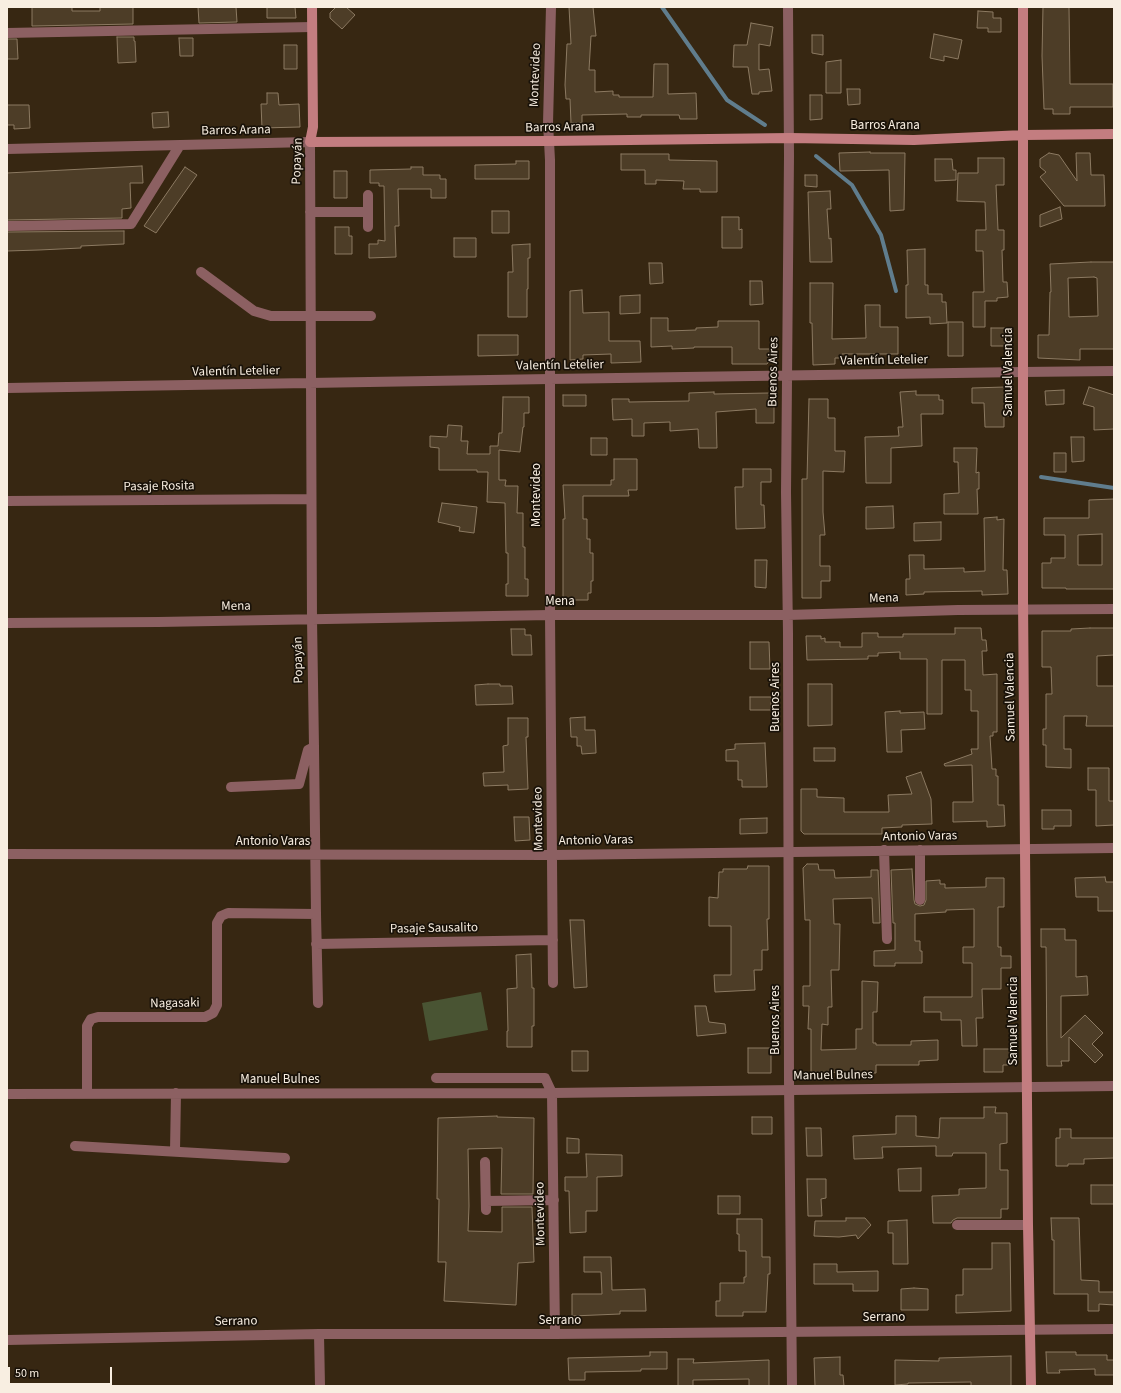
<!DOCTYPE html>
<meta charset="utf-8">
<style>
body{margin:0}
#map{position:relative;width:1121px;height:1393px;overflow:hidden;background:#372712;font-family:"Source Sans 3",sans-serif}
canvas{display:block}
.frame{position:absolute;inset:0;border:8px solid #f8eee1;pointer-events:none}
.scale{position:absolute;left:8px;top:1367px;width:104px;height:18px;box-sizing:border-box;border:2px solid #f8eee1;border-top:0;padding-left:5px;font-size:12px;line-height:14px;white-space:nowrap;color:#f8eee1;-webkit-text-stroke:3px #191209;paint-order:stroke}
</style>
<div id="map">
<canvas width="1121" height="1393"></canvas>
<div class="frame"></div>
<div class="scale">50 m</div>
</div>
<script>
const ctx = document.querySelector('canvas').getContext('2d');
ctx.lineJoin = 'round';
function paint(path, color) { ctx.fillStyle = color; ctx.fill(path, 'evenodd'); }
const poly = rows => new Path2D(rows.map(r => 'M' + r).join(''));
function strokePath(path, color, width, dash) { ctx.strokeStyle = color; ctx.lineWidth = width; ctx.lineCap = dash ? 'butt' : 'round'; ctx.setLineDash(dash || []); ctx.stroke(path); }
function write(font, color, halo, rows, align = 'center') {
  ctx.font = font + ' "Source Sans 3",sans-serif'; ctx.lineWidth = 3.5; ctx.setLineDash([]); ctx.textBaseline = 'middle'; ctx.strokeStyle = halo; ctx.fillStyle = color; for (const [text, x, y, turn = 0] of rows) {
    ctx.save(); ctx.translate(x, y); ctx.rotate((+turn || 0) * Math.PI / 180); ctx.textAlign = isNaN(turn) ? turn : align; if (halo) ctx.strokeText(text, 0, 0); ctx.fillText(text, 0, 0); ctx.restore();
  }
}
paint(poly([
 [481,992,488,1030,429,1041,422,1003]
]), '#495433');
strokePath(poly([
 [662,7,727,100,765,125],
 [816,156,852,185,881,235,896,291],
 [1041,477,1114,488]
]), '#607d8d', 4);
const building = poly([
 [32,7,72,7,72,11,100,11,100,7,133,7,133,24,32,26,32,7],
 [198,7,236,7,237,22,199,23,198,7],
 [267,7,295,7,296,18,267,18,267,7],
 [336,7,346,7,355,15,342,29,330,18,330,13,336,7],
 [569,7,593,7,596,36,591,36,589,70,595,70,595,92,613,91,613,95,619,95,619,97,653,97,654,64,668,64,668,94,696,93,697,119,680,119,679,115,641,115,641,117,627,117,627,114,582,115,582,123,571,123,570,99,566,99,565,85,567,44,571,44,569,7],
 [1043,7,1069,7,1070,84,1113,84,1113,107,1070,107,1070,114,1053,114,1053,109,1044,109,1042,56,1043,7],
 [978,11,993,12,993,18,1001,18,1001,32,988,32,988,28,977,28,978,11],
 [751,23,773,27,770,46,759,44,759,70,769,69,772,91,759,92,759,94,752,94,748,67,733,67,734,45,747,45,751,23],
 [934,34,962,40,958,59,944,56,944,61,930,58,934,34],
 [812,35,823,35,823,55,812,53,812,35],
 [117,37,134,37,134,41,135,41,136,62,118,63,117,37],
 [179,38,193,38,193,56,180,56,179,38],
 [7,39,17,39,18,59,7,59,7,39],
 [284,45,297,45,297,69,284,69,284,45],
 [841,60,841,93,826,93,826,62,841,60],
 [847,89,860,89,860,104,848,105,847,89],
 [267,93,278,93,279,105,299,104,300,127,262,128,261,104,267,104,267,93],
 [810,95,822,95,822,119,810,120,810,95],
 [7,105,29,105,30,128,14,129,14,125,7,125,7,105],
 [168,112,169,127,153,128,152,113,168,112],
 [870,152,870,153,905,153,904,210,890,211,889,170,840,171,839,153,870,152],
 [1049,153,1059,155,1077,181,1076,153,1090,153,1091,175,1104,175,1105,206,1064,206,1040,177,1046,172,1040,167,1040,159,1049,153],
 [621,154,669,154,669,160,717,161,717,192,700,192,700,189,683,189,684,181,656,180,656,184,645,184,645,170,621,170,621,154],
 [978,158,1004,158,1004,185,996,185,998,230,1004,230,1004,250,1002,250,1003,282,1007,282,1008,297,997,298,997,301,985,301,985,327,973,327,973,292,984,292,983,251,976,251,976,230,986,230,985,202,957,201,958,173,978,173,978,158],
 [935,159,952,159,953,170,956,170,956,180,935,181,935,159],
 [516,161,529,161,529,179,475,179,475,165,516,164,516,161],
 [142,166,143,183,130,183,131,208,122,209,122,218,7,220,7,173,142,166],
 [185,167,197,175,156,233,144,226,185,167],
 [411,167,423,167,423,175,440,175,440,179,446,179,446,198,431,198,431,189,398,189,399,226,395,226,396,257,369,258,369,244,378,244,378,240,385,241,384,186,379,186,379,183,370,183,370,170,411,169,411,167],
 [334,171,347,171,347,198,334,198,334,171],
 [805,175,817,175,817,187,805,186,805,175],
 [830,191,831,209,827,209,829,239,831,238,832,262,810,262,808,192,830,191],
 [1060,207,1062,219,1040,227,1040,215,1060,207],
 [492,211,509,211,509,233,492,233,492,211],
 [722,217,739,217,739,230,742,229,742,248,722,248,722,217],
 [335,227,349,227,349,236,352,236,352,254,335,254,335,227],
 [124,231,124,244,81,246,81,248,39,250,7,251,7,232,124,231],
 [454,238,476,238,476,257,454,257,454,238],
 [530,244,530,258,528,258,528,289,527,289,527,317,508,317,508,272,513,272,512,245,530,244],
 [925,249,925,285,928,285,928,294,942,294,942,302,946,302,947,323,930,324,930,317,906,318,906,285,908,285,907,250,925,249],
 [1091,262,1114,262,1114,349,1080,349,1080,360,1038,358,1038,335,1049,335,1050,292,1051,292,1050,264,1091,262],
 [1094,277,1097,278,1098,316,1069,317,1068,278,1094,277],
 [649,263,662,263,663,283,650,284,649,263],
 [750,281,762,281,763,304,750,305,750,281],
 [810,283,833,283,832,339,866,338,865,305,880,305,880,327,898,327,898,354,842,354,842,358,835,358,835,364,813,365,812,323,810,323,810,283],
 [582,290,583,313,609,312,609,341,640,341,641,362,611,363,611,354,583,355,583,359,570,360,570,291,582,290],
 [640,295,640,313,620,314,620,296,640,295],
 [651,318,668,318,668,331,696,330,696,328,718,327,718,321,759,321,759,349,770,349,770,360,767,364,732,364,732,347,694,347,694,348,672,349,672,346,651,347,651,318],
 [948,322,963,322,963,356,948,356,948,322],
 [991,328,1005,328,1005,346,991,346,991,328],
 [478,335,518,335,518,355,478,356,478,335],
 [1005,387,1009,391,1009,416,1004,416,1004,427,985,427,984,403,972,403,972,388,1005,387],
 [1089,387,1114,395,1114,429,1094,430,1094,407,1083,404,1089,387],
 [1064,390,1064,404,1046,405,1045,391,1064,390],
 [916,391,916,395,939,395,939,400,943,400,943,414,921,414,922,446,891,448,891,483,866,483,865,437,899,436,898,427,903,427,900,392,916,391],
 [714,392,714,394,769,393,774,401,774,423,756,423,756,409,716,412,717,448,699,448,698,429,670,431,670,422,644,423,644,436,632,436,632,419,613,420,612,399,629,399,629,402,689,401,689,393,714,392],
 [563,395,586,395,586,406,563,406,563,395],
 [503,397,529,397,529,413,524,413,524,427,523,427,520,452,499,450,499,480,506,480,505,486,518,486,517,513,523,513,523,547,525,547,525,579,528,579,528,596,506,596,506,584,508,584,508,553,506,553,505,503,487,502,488,472,477,472,477,470,439,470,439,448,430,447,430,436,447,437,448,425,462,426,461,441,468,441,467,454,490,454,490,446,498,446,499,433,502,433,503,397],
 [809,399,828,399,828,418,835,418,835,451,845,451,844,472,823,471,823,512,825,535,820,535,820,566,830,566,830,581,821,581,821,598,802,598,802,479,807,479,809,399],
 [1071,437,1084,437,1084,461,1072,462,1071,437],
 [591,438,607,438,607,455,591,455,591,438],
 [954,448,977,448,976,473,979,472,979,489,977,489,978,514,944,514,944,494,959,493,958,462,954,462,954,448],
 [1054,453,1066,453,1066,472,1054,472,1054,453],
 [614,459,637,459,637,490,628,490,629,496,583,496,583,519,587,519,587,539,590,539,590,553,593,553,593,581,591,581,591,593,588,593,588,600,563,600,563,519,565,519,563,485,611,485,611,480,614,480,614,459],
 [743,469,771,469,771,482,761,482,761,505,764,505,765,528,736,529,735,487,743,487,743,469],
 [1114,499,1114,589,1066,589,1066,588,1042,588,1042,563,1051,563,1051,558,1065,558,1065,535,1044,535,1044,518,1089,518,1089,500,1114,499],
 [1102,534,1102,565,1078,565,1078,535,1102,534],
 [442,503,477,507,474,533,459,531,460,527,438,522,442,503],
 [893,506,894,528,866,529,866,507,893,506],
 [997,517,997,520,1004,519,1003,570,1007,570,1008,594,982,595,982,591,924,592,924,594,906,595,906,579,910,579,909,555,924,555,924,569,964,568,964,572,985,571,984,518,997,517],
 [941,522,941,540,914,541,914,523,941,522],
 [755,560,767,560,766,588,755,587,755,560],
 [955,628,981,628,982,640,986,640,987,651,982,651,983,675,997,674,997,732,993,732,993,736,990,736,992,769,996,769,996,776,998,776,998,805,1004,805,1005,826,987,827,987,821,953,822,953,802,973,802,972,765,945,766,944,764,972,754,971,749,978,749,978,711,971,711,971,690,965,690,965,660,942,660,942,714,927,714,927,659,900,659,900,652,878,653,878,656,868,656,868,659,807,660,806,636,821,636,821,639,825,638,825,642,840,642,840,647,862,647,862,633,878,633,878,637,903,637,903,634,955,634,955,628],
 [1090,628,1114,628,1114,655,1097,656,1097,686,1114,686,1114,726,1086,726,1087,716,1064,716,1064,749,1071,749,1071,768,1046,767,1046,745,1043,745,1043,729,1046,729,1046,694,1052,694,1051,667,1042,667,1042,631,1071,631,1071,629,1090,628],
 [511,629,525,629,525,635,531,635,532,655,512,655,511,629],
 [750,642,769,642,770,669,750,669,750,642],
 [488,684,500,684,500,686,512,686,513,704,476,705,475,685,488,684],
 [808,684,832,684,832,725,808,726,808,684],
 [750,697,771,697,771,710,750,710,750,697],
 [900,711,900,713,924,712,925,729,901,730,902,752,887,752,885,712,900,711],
 [585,717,585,730,595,730,596,753,582,754,581,746,577,746,577,737,571,737,570,718,585,717],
 [508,718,528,718,528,737,526,737,528,789,508,790,508,785,484,786,483,773,504,772,503,746,508,745,508,718],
 [765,743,767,787,742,787,742,780,738,780,738,761,726,761,726,750,735,749,735,744,765,743],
 [814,748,835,748,835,761,814,761,814,748],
 [1088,768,1109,768,1109,801,1114,801,1114,825,1096,826,1096,790,1088,790,1088,768],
 [921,772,931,799,932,824,902,825,902,827,882,828,882,834,804,834,801,831,801,789,817,789,817,797,844,798,844,812,889,812,888,795,912,794,906,777,921,772],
 [1042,810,1071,810,1071,826,1054,826,1054,829,1042,829,1042,810],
 [514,817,529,817,530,840,515,841,514,817],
 [767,818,767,833,740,834,740,819,767,818],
 [807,864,818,864,819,870,834,870,835,878,871,877,871,870,878,870,880,923,873,923,872,898,833,899,834,924,840,924,839,970,831,970,832,1007,828,1007,828,1025,822,1024,821,1050,856,1049,856,1029,862,1029,862,981,878,982,877,1012,873,1012,873,1043,876,1043,876,1045,911,1045,911,1041,938,1040,938,1060,919,1061,919,1065,876,1065,876,1073,811,1072,811,1029,808,1029,809,1006,803,1006,803,986,810,986,810,920,805,920,803,868,807,864],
 [748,866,769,866,769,919,767,919,768,950,762,950,762,970,754,970,755,990,715,992,714,975,731,975,731,926,709,926,709,897,718,898,719,872,723,872,723,869,747,869,748,866],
 [912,869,914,900,915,904,920,906,924,905,926,900,926,881,940,880,940,884,945,884,945,888,986,887,986,878,1004,878,1004,907,998,907,998,947,1001,947,1001,956,1011,956,1011,968,1001,968,1001,989,982,989,983,1018,976,1018,977,1046,962,1046,961,1020,941,1020,941,1012,924,1012,924,997,972,997,972,963,963,963,963,947,974,947,974,909,946,910,946,912,915,914,915,941,920,941,920,951,922,951,922,963,895,963,895,966,874,966,874,951,895,950,895,923,893,923,891,870,912,869],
 [1105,877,1106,882,1114,882,1114,911,1098,911,1098,897,1076,897,1075,878,1105,877],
 [570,920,584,920,587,987,574,988,570,920],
 [1041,929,1065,929,1065,940,1076,940,1076,977,1087,976,1088,995,1061,996,1061,1038,1085,1015,1103,1033,1092,1044,1103,1055,1095,1063,1069,1037,1069,1061,1061,1061,1062,1066,1047,1066,1046,947,1041,947,1041,929],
 [531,954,532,988,534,988,534,1026,532,1026,532,1047,507,1047,507,1031,508,1031,507,989,517,988,516,955,531,954],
 [695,1006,706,1006,709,1022,725,1024,726,1033,697,1036,695,1006],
 [748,1048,771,1048,771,1073,748,1073,748,1048],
 [984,1049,1010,1049,1010,1065,1003,1065,1003,1072,984,1072,984,1049],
 [572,1051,588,1051,588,1071,572,1071,572,1051],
 [984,1107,996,1107,995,1113,1007,1113,1007,1143,1000,1144,1000,1170,1008,1170,1008,1209,1001,1209,1001,1218,957,1218,953,1220,951,1223,933,1223,932,1196,959,1195,959,1189,986,1188,986,1153,953,1153,952,1156,936,1156,936,1146,882,1147,883,1158,854,1159,853,1136,896,1134,896,1116,916,1116,916,1136,939,1138,940,1118,984,1118,984,1107],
 [497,1116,497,1117,534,1118,533,1194,501,1194,502,1148,468,1149,469,1206,468,1231,502,1232,502,1207,532,1207,534,1262,518,1263,516,1305,444,1301,446,1262,438,1262,439,1199,437,1199,438,1118,497,1116],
 [752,1117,772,1117,772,1134,752,1134,752,1117],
 [806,1128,821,1128,822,1156,807,1156,806,1128],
 [1060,1129,1071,1129,1071,1138,1114,1138,1114,1158,1084,1159,1084,1164,1068,1164,1068,1166,1056,1166,1056,1138,1060,1138,1060,1129],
 [567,1138,579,1139,579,1153,567,1153,567,1138],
 [586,1154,622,1155,622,1176,597,1177,597,1211,586,1211,586,1232,570,1233,569,1191,565,1191,565,1177,587,1177,586,1154],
 [921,1168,921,1191,899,1191,898,1169,921,1168],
 [807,1179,826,1179,826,1198,821,1199,822,1216,808,1216,807,1179],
 [1091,1185,1114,1185,1114,1204,1091,1204,1091,1185],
 [718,1196,740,1196,740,1214,718,1214,718,1196],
 [846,1218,865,1218,871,1225,858,1239,856,1235,839,1237,814,1236,815,1221,846,1221,846,1218],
 [1051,1218,1079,1218,1081,1280,1099,1281,1099,1292,1114,1292,1114,1305,1099,1304,1099,1311,1088,1311,1088,1294,1054,1294,1054,1240,1052,1240,1051,1218],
 [737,1219,762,1219,762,1257,770,1257,770,1274,768,1274,766,1312,743,1312,743,1316,716,1316,716,1301,720,1301,720,1283,744,1283,744,1277,746,1277,746,1251,739,1251,739,1234,737,1234,737,1219],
 [907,1220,908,1264,893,1264,893,1233,888,1233,888,1221,907,1220],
 [992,1243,1010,1243,1011,1311,956,1313,956,1295,963,1295,963,1269,992,1269,992,1243],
 [584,1257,611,1257,612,1290,645,1289,646,1311,620,1311,620,1314,572,1316,572,1294,602,1294,601,1272,584,1272,584,1257],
 [814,1264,837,1264,837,1272,878,1271,878,1291,853,1291,853,1284,814,1284,814,1264],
 [914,1288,928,1289,928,1310,901,1310,901,1289,914,1288],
 [650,1352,667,1352,667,1369,641,1369,641,1371,585,1372,585,1380,569,1380,568,1358,650,1356,650,1352],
 [1046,1352,1076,1352,1076,1355,1107,1355,1107,1360,1114,1360,1114,1375,1095,1375,1095,1369,1059,1370,1060,1373,1047,1373,1046,1352],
 [1011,1356,1011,1386,971,1386,971,1382,908,1383,908,1384,895,1385,895,1360,939,1361,939,1358,1011,1356],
 [840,1357,840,1375,843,1375,844,1386,815,1386,814,1358,840,1357],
 [678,1359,694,1359,693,1363,769,1360,769,1386,749,1386,749,1379,693,1380,693,1386,678,1386,678,1359]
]);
paint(building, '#4d3d27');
strokePath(building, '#8c7a62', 1);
strokePath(poly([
 [7,33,312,27],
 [7,149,310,142,312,619,314,747,316,914,318,1003],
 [368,195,368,227],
 [310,212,368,212],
 [7,226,131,224,180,145],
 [201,272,254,311,271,316,371,316],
 [1022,372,1114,371],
 [7,388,550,379],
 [7,501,311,499],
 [7,623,158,622,550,615,553,983],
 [231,787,299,784,308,750,314,747],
 [884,850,887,939],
 [7,854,553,855,1114,848],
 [920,900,920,850],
 [316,944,553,940],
 [436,1078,545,1078,552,1093,555,1334],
 [87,1093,87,1026,91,1019,98,1017,205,1017,213,1013,217,1005,217,923,221,916,228,913,316,914],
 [7,1094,552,1093,1114,1086],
 [75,1146,285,1158],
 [175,1151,176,1093],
 [485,1162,486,1210],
 [486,1201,554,1200],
 [957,1225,1028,1225],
 [319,1334,320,1386],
 [7,1340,319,1334,555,1334,1114,1329]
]), '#8c6062', 10);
strokePath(poly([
 [551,7,548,123,550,160,550,615,788,615,958,610,1114,609],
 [788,7,789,156,786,492,788,633,789,1081,792,1386],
 [550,379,1022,372]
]), '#8c6062', 10);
strokePath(poly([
 [312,7,313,127,310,142,549,141,790,138,914,140,1024,135,1114,134],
 [1023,7,1023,599,1028,1225,1031,1386]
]), '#c37d80', 10);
write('13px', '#f8eee1', '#191209', [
 ["Montevideo",536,75,-88],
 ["Barros Arana",885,126],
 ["Barros Arana",560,128,-1],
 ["Barros Arana",236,131,-1],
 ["Popayán",298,161,-88],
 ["Valentín Letelier",884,361,-1],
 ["Valentín Letelier",560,366,-1],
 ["Valentín Letelier",236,372,-1],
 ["Buenos Aires",774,372,-89],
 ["Samuel Valencia",1009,372,-90],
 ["Pasaje Rosita",159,487,-1],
 ["Montevideo",537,495,-90],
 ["Mena",884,599,-2],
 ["Mena",560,602],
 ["Mena",236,607,-1],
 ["Popayán",299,660,-91],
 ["Buenos Aires",776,697,-90],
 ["Samuel Valencia",1011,697,-91],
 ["Montevideo",539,819,-91],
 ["Antonio Varas",920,837,-1],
 ["Antonio Varas",596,841,-1],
 ["Antonio Varas",273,842],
 ["Pasaje Sausalito",434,929,-1],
 ["Nagasaki",175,1004,-1],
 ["Buenos Aires",776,1020,-90],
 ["Samuel Valencia",1014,1021,-90],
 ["Manuel Bulnes",833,1076,-1],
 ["Manuel Bulnes",280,1080],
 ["Montevideo",541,1214,-91],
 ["Serrano",884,1318],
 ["Serrano",560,1321],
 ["Serrano",236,1322,-1]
]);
</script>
